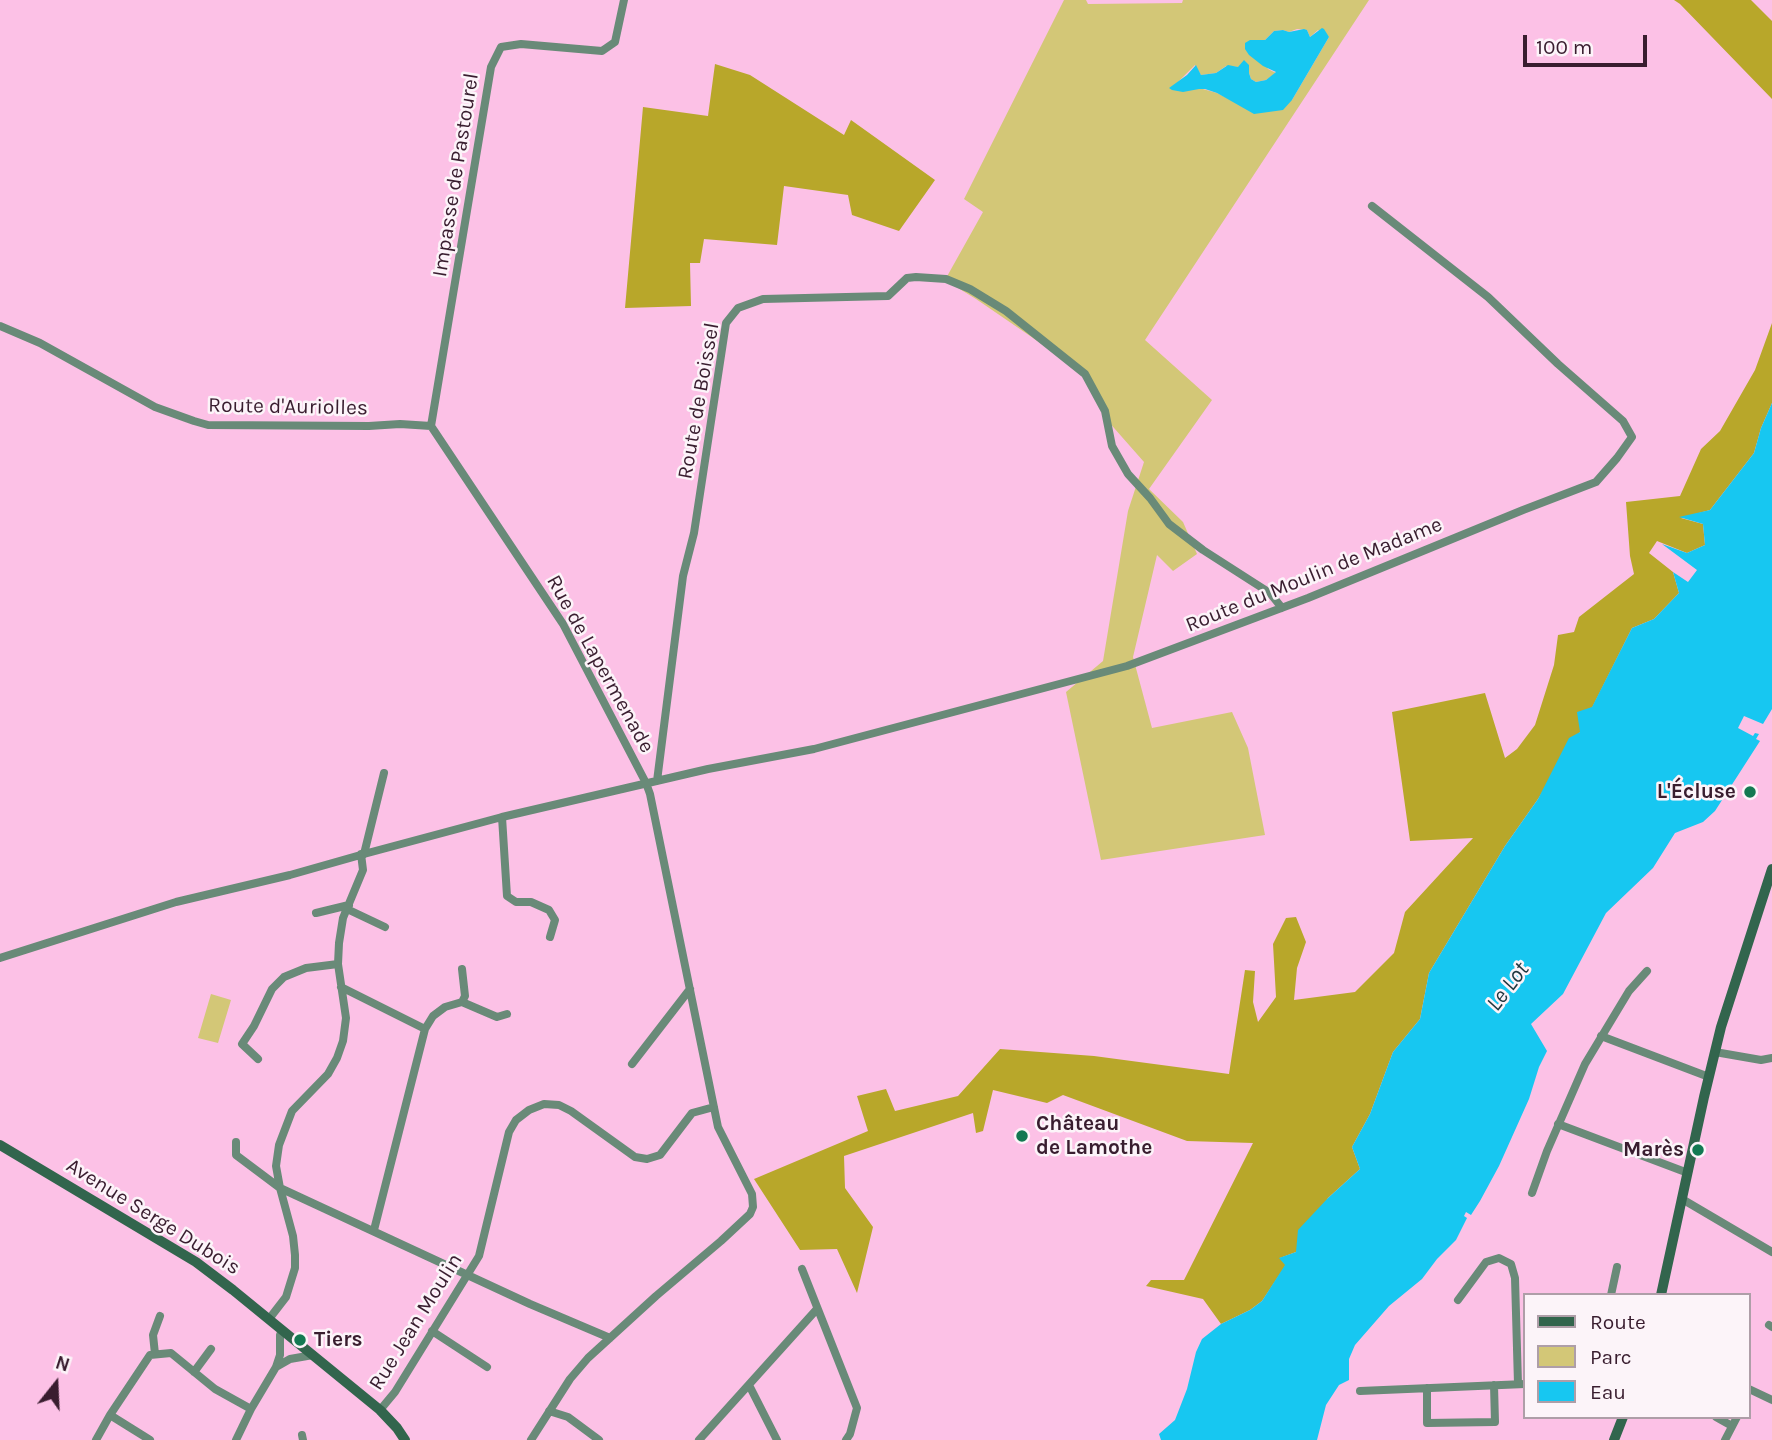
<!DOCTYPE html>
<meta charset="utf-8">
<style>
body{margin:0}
#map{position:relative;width:1772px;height:1440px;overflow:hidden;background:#fcc1e6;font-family:Karla,sans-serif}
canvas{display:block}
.legend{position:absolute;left:1523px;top:1293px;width:228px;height:126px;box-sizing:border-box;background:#fcf4f9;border:2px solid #ae9ea8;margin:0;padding:9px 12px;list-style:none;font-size:21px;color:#391d2f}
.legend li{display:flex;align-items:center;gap:14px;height:35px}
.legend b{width:35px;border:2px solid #ae9ea8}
.north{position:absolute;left:21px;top:1349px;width:70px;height:70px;-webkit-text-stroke:5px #fcf4f9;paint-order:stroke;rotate:18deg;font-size:19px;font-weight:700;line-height:28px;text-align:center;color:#391d2f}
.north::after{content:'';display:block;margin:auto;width:24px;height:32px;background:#391d2f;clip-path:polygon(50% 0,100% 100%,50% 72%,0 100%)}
.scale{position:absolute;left:1523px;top:35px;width:124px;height:32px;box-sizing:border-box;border:4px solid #391d2f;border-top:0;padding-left:9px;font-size:21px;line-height:24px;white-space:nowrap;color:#391d2f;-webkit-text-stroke:5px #fcf4f9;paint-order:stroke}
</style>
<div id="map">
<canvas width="1772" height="1440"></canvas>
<ul class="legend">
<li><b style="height:9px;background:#32654d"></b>Route</li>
<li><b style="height:19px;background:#d3c777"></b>Parc</li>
<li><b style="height:19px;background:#17c7f1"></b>Eau</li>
</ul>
<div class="north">N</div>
<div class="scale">100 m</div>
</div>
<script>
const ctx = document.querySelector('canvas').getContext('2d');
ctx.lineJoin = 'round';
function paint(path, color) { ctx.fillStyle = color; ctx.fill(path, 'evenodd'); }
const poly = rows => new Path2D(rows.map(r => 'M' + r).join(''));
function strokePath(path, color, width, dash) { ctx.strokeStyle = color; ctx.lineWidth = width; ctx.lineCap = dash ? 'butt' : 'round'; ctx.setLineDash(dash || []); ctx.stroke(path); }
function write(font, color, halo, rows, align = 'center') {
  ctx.font = font + ' Karla,sans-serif'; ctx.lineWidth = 5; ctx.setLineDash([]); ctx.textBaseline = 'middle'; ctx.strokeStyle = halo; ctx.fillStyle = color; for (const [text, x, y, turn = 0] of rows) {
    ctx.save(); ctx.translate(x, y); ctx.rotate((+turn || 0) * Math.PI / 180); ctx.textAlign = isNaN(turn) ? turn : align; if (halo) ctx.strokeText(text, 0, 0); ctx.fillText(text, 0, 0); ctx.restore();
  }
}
paint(poly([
 [1064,0,1086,0,1088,4,1182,3,1183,0,1369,0,1145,340,1212,400,1149,489,1183,522,1197,554,1173,571,1157,555,1133,657,1152,728,1232,712,1248,748,1265,835,1101,860,1066,692,1103,661,1128,511,1144,462,1107,420,1090,377,976,299,945,280,983,212,964,199],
 [1297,29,1307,30,1310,37,1318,30,1329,37,1292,100,1231,100,1217,93,1178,82,1195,65,1201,75,1216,73,1226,66,1249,68,1249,73,1251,79,1256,82,1266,80,1276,73,1268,69,1255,40,1265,40,1274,31,1283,30,1289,32],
 [211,994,231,1000,218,1043,198,1038]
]), '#d3c777');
paint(poly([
 [1674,0,1751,0,1772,21,1772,99,1680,4],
 [715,64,750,75,844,135,851,120,935,180,899,231,852,215,848,195,784,186,777,245,704,239,700,263,690,263,691,306,625,308,643,107,708,116],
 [1772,323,1772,403,1761,428,1754,453,1710,510,1681,518,1703,524,1705,545,1687,553,1657,541,1649,553,1673,572,1679,593,1654,619,1632,628,1580,732,1538,799,1505,846,1429,973,1420,1019,1393,1052,1370,1114,1352,1147,1360,1169,1328,1198,1296,1252,1280,1258,1286,1265,1262,1301,1250,1310,1221,1324,1203,1299,1146,1286,1151,1280,1184,1280,1253,1143,1187,1141,1063,1095,1047,1103,993,1090,983,1131,976,1133,973,1113,844,1156,845,1188,873,1227,857,1293,837,1249,800,1250,754,1179,868,1131,857,1096,886,1089,895,1111,958,1096,1000,1049,1094,1056,1229,1074,1245,970,1255,971,1253,1002,1258,1022,1276,997,1273,944,1286,918,1296,917,1306,942,1297,968,1294,1000,1355,992,1394,953,1405,912,1473,838,1410,841,1392,712,1485,693,1505,758,1517,749,1535,725,1554,665,1558,635,1574,632,1579,617,1634,574,1630,556,1626,502,1680,496,1701,449,1720,431,1755,370]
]), '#b8a72a');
paint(poly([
 [1322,28,1324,29,1329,37,1292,100,1283,110,1254,114,1217,93,1205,89,1199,89,1183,92,1172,90,1169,88,1187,75,1196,65,1201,75,1216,73,1228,65,1238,67,1244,60,1249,65,1249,73,1251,79,1256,82,1266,80,1276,72,1263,66,1249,55,1245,49,1245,43,1250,40,1265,40,1274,31,1283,30,1289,32,1304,29,1307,30,1310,37],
 [1772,403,1772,709,1763,724,1744,716,1738,728,1753,736,1755,733,1759,734,1756,739,1760,741,1715,811,1703,822,1675,833,1653,868,1606,913,1563,994,1531,1024,1547,1051,1539,1067,1529,1099,1499,1166,1480,1201,1471,1215,1466,1212,1464,1216,1467,1218,1456,1240,1437,1259,1422,1279,1389,1306,1355,1345,1349,1359,1349,1380,1339,1385,1326,1405,1317,1440,1161,1440,1159,1434,1175,1420,1187,1389,1196,1352,1202,1339,1221,1324,1250,1310,1262,1301,1285,1265,1279,1258,1296,1252,1298,1230,1328,1198,1360,1169,1352,1147,1370,1114,1393,1052,1420,1019,1429,973,1505,846,1538,799,1569,738,1580,732,1577,712,1592,707,1632,628,1654,619,1679,593,1673,572,1688,582,1697,570,1662,544,1687,553,1705,545,1703,524,1679,517,1710,510,1754,453,1761,428]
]), '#17c7f1');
strokePath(poly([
 [0,326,40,343,155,407,194,421,208,425,369,426,400,424,431,426],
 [431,426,563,624,646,783,650,794,718,1127,752,1194,753,1207,750,1214,721,1241,656,1296,588,1358,570,1379,531,1440],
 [431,426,491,67,501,47,521,44,602,51,615,42,624,0],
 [657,781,683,576,694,533,726,323,738,308,763,299,888,296,907,278,916,277,946,279,970,289,1006,311,1085,374,1105,411,1112,446,1128,474,1150,498,1169,524,1203,550,1270,593,1282,608],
 [502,817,507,896,516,902,531,902,549,910,555,920,550,937],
 [364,854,384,773],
 [347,909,385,927],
 [316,913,349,905],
 [0,958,176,902,290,875,364,854,502,817,708,769,814,749,1127,666,1308,598,1523,510,1596,482,1617,458,1632,437,1623,421,1558,364,1488,297,1372,206],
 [462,969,465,996,462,1002],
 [341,987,425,1029],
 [1601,1036,1709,1077],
 [1715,1052,1761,1060,1772,1058],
 [258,1059,242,1044,254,1026,272,989,284,977,306,968,338,964],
 [632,1064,690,989],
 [1558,1124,1688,1173],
 [236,1142,236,1155,280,1188,530,1304,610,1338],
 [1532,1193,1547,1151,1585,1064,1629,991,1647,971],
 [1682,1199,1772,1252],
 [374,1230,425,1029,433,1016,445,1007,462,1002,497,1017,507,1014],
 [802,1269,857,1408,850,1434,846,1440],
 [1611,1295,1617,1267],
 [1458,1300,1486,1262,1499,1258,1511,1264,1515,1278,1518,1384],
 [269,1319,286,1297,295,1268,295,1255,293,1236,280,1188,276,1166,279,1145,292,1111,328,1074,337,1058,343,1041,346,1018,338,964,339,943,343,918,363,870,361,854],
 [1769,1325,1772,1327],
 [432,1331,487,1367],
 [155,1354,153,1335,160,1316],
 [276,1367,290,1359,313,1355],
 [194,1372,211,1349],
 [749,1385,777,1440],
 [1427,1388,1427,1423,1495,1422,1494,1385],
 [1749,1389,1772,1400],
 [1360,1391,1525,1384],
 [380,1410,395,1392,479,1256,509,1132,516,1120,529,1110,544,1104,559,1105,571,1111,635,1157,647,1159,660,1155,692,1113,714,1107],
 [549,1411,568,1417,599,1440],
 [110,1415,150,1440],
 [1716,1417,1732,1426],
 [302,1435,303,1440],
 [96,1440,110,1415,150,1355,171,1353,215,1389,251,1409],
 [236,1440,251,1409,276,1367,280,1355,280,1335,282,1330],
 [699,1440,817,1309],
 [1725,1440,1737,1417]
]), '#698a78', 8);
strokePath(poly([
 [0,1145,196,1262,233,1290,380,1410,397,1428,405,1440],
 [1661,1295,1704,1097,1721,1027,1772,869],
 [1614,1440,1623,1417]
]), '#32654d', 10);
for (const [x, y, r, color] of [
 [1750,792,7,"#137952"],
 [1022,1136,7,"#137952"],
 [1698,1150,7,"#137952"],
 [300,1340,7,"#137952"]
]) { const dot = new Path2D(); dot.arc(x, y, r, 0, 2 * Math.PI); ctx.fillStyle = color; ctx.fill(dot); strokePath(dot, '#fcf4f9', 2.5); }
write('21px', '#391d2f', '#fcf4f9', [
 ["Impasse de Pastourel",456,175,-81],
 ["Route de Boissel",699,401,-80],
 ["Route d'Auriolles",288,407,1],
 ["Route du Moulin de Madame",1314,575,-22],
 ["Rue de Lapermenade",600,664,61],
 ["Avenue Serge Dubois",153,1217,32],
 ["Rue Jean Moulin",416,1322,-58]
]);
write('bold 21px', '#391d2f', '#fcf4f9', [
 ["L'Écluse",1736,792],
 ["Château",1036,1124,"left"],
 ["de Lamothe",1036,1148,"left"],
 ["Marès",1684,1150],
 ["Tiers",314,1340,"left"]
], 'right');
write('italic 23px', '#1f373f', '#fcf4f9', [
 ["Le Lot",1508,987,-53]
]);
</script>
